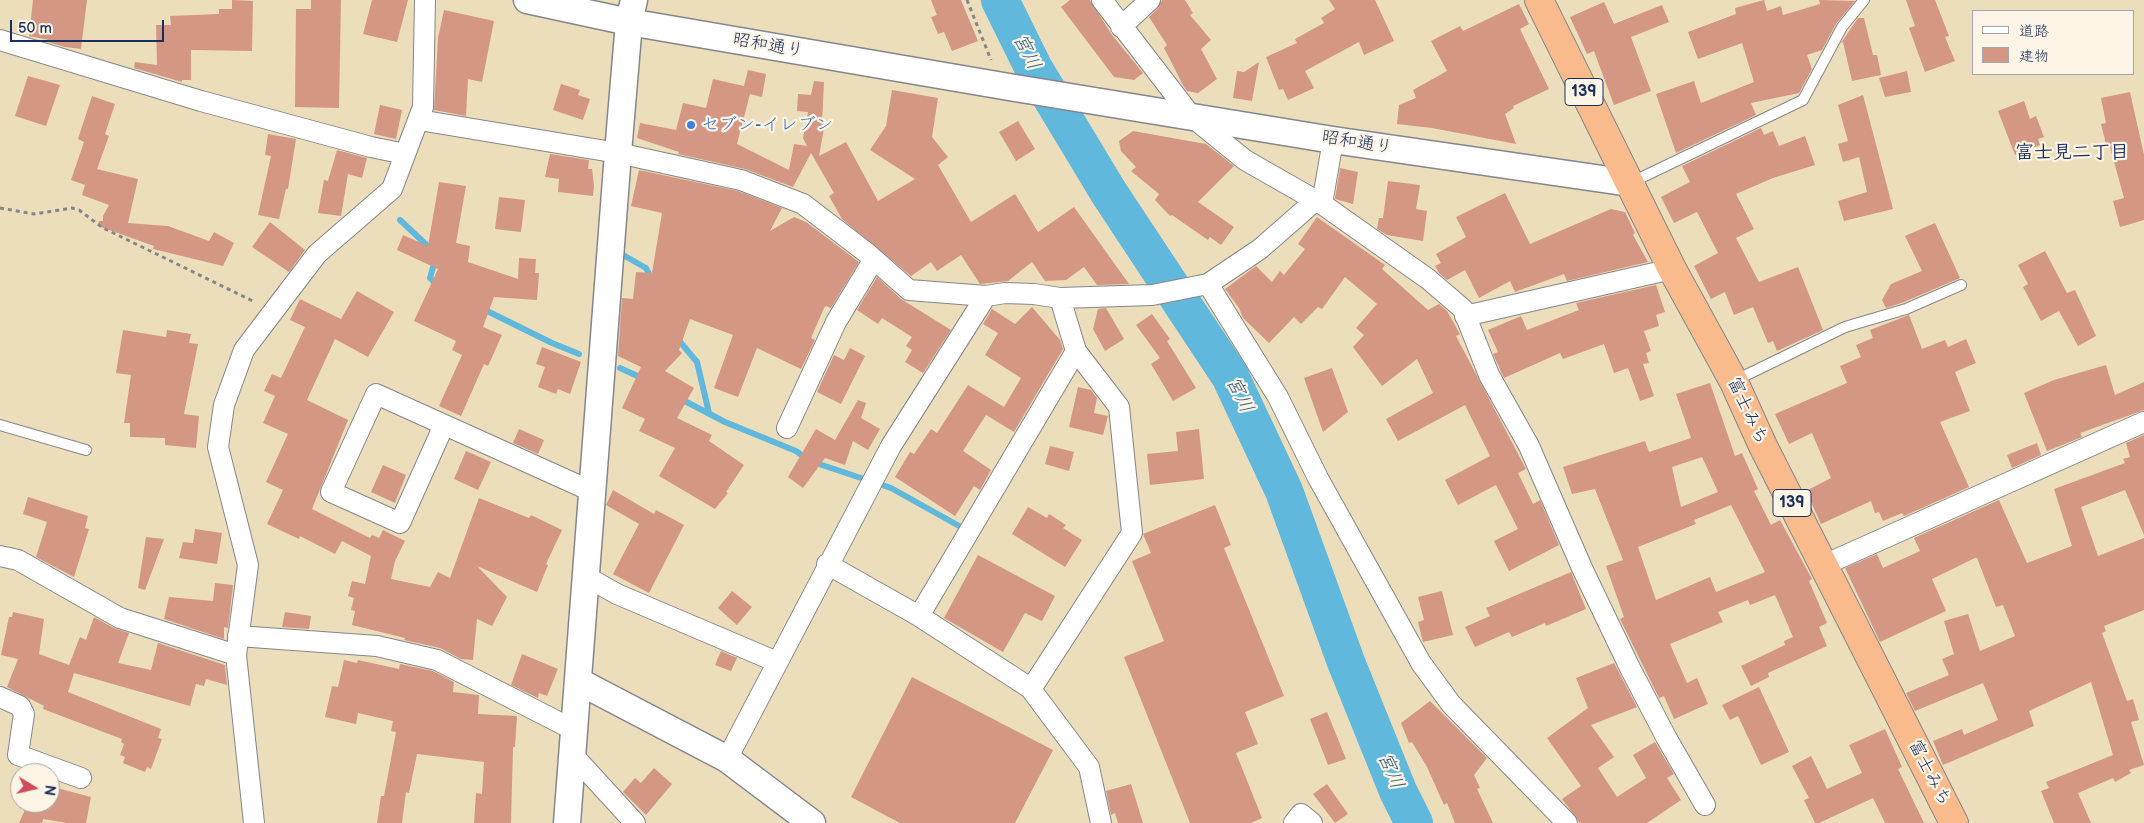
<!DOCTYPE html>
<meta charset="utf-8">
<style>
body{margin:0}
#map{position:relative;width:2144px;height:823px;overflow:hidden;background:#ecdeba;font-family:"Balsamiq Sans","Klee One",sans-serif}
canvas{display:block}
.legend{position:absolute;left:1972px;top:10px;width:162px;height:65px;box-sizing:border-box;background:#fcf5e5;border:1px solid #a2a6af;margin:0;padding:6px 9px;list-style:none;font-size:15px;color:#1b2f5e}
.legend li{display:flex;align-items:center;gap:10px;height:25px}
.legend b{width:25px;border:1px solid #a2a6af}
.north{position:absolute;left:10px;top:763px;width:50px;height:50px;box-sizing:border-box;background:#fcf5e5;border:1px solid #a2a6af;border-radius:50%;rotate:99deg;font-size:14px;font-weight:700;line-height:20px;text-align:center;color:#1b2f5e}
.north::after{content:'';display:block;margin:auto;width:18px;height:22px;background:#d1495b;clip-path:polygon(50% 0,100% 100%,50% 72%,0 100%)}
.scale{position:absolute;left:10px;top:20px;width:154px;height:22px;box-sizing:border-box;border:2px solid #1b2f5e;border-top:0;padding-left:6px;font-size:15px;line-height:18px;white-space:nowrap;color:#1b2f5e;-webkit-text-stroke:4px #fcf5e5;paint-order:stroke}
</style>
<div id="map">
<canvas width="2144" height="823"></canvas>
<ul class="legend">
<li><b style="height:6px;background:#fff"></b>道路</li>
<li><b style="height:14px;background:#d49783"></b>建物</li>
</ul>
<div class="north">N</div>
<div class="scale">50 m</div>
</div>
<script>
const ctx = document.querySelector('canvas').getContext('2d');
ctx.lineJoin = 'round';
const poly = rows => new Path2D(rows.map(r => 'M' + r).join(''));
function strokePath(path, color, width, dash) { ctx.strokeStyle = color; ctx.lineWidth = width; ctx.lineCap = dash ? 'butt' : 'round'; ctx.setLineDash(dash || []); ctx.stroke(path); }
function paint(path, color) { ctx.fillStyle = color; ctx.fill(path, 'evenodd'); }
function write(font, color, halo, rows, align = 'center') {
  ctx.font = font + ' "Balsamiq Sans","Klee One",sans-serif'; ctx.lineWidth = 4.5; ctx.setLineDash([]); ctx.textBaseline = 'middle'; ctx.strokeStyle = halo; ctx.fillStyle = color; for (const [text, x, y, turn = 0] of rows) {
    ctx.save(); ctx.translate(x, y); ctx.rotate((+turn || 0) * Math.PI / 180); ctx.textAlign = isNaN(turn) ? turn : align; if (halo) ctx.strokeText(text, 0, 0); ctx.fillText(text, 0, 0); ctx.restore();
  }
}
strokePath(poly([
 [400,220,433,251],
 [623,255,646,268,652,280],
 [435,260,430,278,438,286],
 [483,309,552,343,579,354],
 [676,337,697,362,709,413],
 [620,368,644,379],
 [679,398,725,422,796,451,810,461,891,488,961,527]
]), '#60b8dd', 6);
strokePath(poly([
 [1000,0,1033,67,1109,193,1230,376,1284,491,1346,662,1398,791,1414,823]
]), '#60b8dd', 38);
paint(poly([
 [33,0,87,0,81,49,65,47,48,42,49,40,29,36],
 [232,0,253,1,252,51,191,50,191,80,182,80,182,82,134,68,135,62,157,65,156,25,171,25,170,16,219,14,219,9,232,9],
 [311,0,341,0,339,108,295,107,296,9,311,9],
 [372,0,408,0,397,42,363,34],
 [931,0,961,0,978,41,952,51,944,32,938,34,931,17,937,15],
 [1070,0,1090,0,1112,35,1143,73,1134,80,1114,77,1061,7],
 [1162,0,1185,0,1193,13,1190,15,1211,40,1201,49,1217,79,1198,93,1187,91,1184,87,1164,48,1167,45,1149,17,1158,8],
 [1329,0,1375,0,1394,41,1364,55,1359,42,1305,71,1314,88,1288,100,1283,89,1279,90,1266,57,1297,43,1295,39,1324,23,1321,18,1335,9],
 [1764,0,1767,11,1781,6,1783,15,1820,4,1819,0,1855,1,1836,24,1822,50,1807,55,1812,69,1799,93,1751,103,1756,115,1676,153,1656,94,1694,81,1701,103,1754,82,1742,43,1698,59,1688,32,1736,14,1735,8],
 [1906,0,1935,0,1949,36,1945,37,1955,61,1925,72,1909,28,1915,26],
 [1604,2,1614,24,1662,5,1669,22,1631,37,1651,91,1614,105,1594,51,1587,54,1570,17],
 [1519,4,1529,24,1520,29,1549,89,1513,106,1514,108,1505,114,1516,144,1432,128,1397,124,1399,105,1416,98,1413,90,1447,71,1431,41,1460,26,1463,31],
 [444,10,494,21,482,82,468,79,466,116,434,110,438,38],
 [1858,18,1864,18,1873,55,1877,55,1881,75,1852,81,1843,42,1841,43],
 [1259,62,1252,101,1233,98,1237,71,1244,72],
 [748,70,766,74,762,97,750,94,737,144,789,170,794,144,807,146,803,138,808,112,797,111,798,94,811,95,814,81,824,82,822,123,825,123,819,156,846,142,878,201,915,179,870,150,886,126,892,90,938,98,932,137,948,157,938,165,971,222,1015,194,1038,232,1074,207,1129,284,1097,285,1084,267,1066,280,1045,281,1032,262,1008,281,980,284,961,255,937,271,931,262,911,276,842,219,829,196,834,193,811,153,793,187,745,169,678,154,679,152,637,138,640,123,676,130,683,103,706,108,713,79,744,86],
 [1907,71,1911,92,1885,97,1879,78],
 [28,76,60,85,46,126,15,116],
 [561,84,580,90,578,95,590,99,583,120,553,110],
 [2130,92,2144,155,2144,220,2120,227,2113,201,2124,198,2110,147,2107,148,2101,124,2106,123,2101,98],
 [1863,95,1893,209,1844,221,1838,201,1867,192,1859,157,1843,162,1838,144,1848,141,1838,105],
 [92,96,115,104,105,134,109,136,97,169,138,179,128,223,168,226,209,241,214,232,234,243,223,266,153,249,154,246,98,226,99,221,103,221,103,216,109,205,82,195,85,185,71,180,84,142,78,139],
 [2024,101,2030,119,2036,116,2044,137,2038,139,2040,145,2015,155,1998,111],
 [380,105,402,110,396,139,374,134],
 [1018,121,1035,149,1016,161,999,132],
 [1761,128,1764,135,1773,131,1779,146,1805,136,1815,165,1773,178,1736,194,1754,229,1736,238,1759,282,1798,267,1823,330,1777,351,1773,341,1768,343,1753,307,1734,315,1725,292,1711,299,1694,266,1718,253,1697,212,1674,223,1661,197,1690,182,1682,166],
 [1133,131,1206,144,1234,166,1198,202,1234,227,1221,245,1210,237,1208,240,1172,215,1170,216,1155,200,1159,194,1131,171,1136,167,1121,151,1119,141],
 [268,134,296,139,288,189,286,189,279,219,258,215,271,156,265,155],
 [337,150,367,158,362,178,348,174,341,216,318,213,324,180,328,181],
 [550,154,589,160,588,169,592,169,594,186,593,196,558,192,559,179,545,177],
 [1340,168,1358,172,1353,204,1335,199],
 [639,170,738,191,782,208,770,231,794,217,806,222,859,262,831,308,826,306,824,308,811,338,815,340,801,369,757,348,738,397,714,388,733,335,690,319,679,350,682,353,665,371,694,388,677,418,712,435,709,441,744,465,726,492,728,493,715,509,659,476,675,448,639,431,645,419,622,408,641,367,618,356,622,298,633,299,636,272,652,273,662,213,631,206],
 [1388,181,1420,185,1416,209,1427,211,1423,241,1387,235,1377,229,1379,218,1383,218],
 [439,182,466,186,456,243,470,246,468,262,518,279,519,258,536,259,535,273,539,273,537,300,494,297,483,327,502,335,488,366,484,364,461,416,439,406,462,355,452,350,456,341,414,321,438,269,397,250,403,235,428,246],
 [1505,193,1530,244,1611,209,1625,212,1635,233,1633,235,1648,262,1567,281,1564,274,1515,292,1510,281,1479,298,1465,270,1447,280,1439,273,1435,266,1441,263,1436,254,1466,237,1456,217],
 [499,197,525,200,521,232,495,229],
 [1317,217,1385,265,1382,269,1428,310,1439,304,1447,311,1460,334,1456,336,1526,469,1518,473,1533,504,1540,500,1559,545,1509,571,1494,541,1518,529,1496,485,1458,505,1445,480,1490,456,1465,405,1398,441,1386,419,1433,393,1417,359,1382,386,1353,347,1364,335,1356,328,1377,304,1345,277,1322,309,1318,307,1301,324,1294,317,1269,343,1243,318,1239,308,1225,289,1256,266,1272,282,1280,271,1284,275,1305,249,1298,244],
 [270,222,305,250,289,272,252,247],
 [1935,223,1960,278,1904,302,1886,308,1882,300,1891,284,1922,271,1905,236],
 [2045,251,2067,293,2075,290,2096,336,2078,346,2059,311,2041,321,2023,287,2028,284,2018,265],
 [877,277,901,299,951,330,923,373,905,362,912,350,906,346,912,337,882,318,878,324,857,310],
 [1656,285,1665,312,1656,315,1659,326,1644,331,1651,351,1646,353,1649,363,1643,364,1654,396,1640,401,1628,368,1614,373,1604,344,1563,359,1560,353,1504,378,1493,354,1498,352,1488,330,1521,316,1527,330,1579,310,1576,303],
 [357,291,394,312,368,357,335,339,311,391,307,400,348,420,312,509,370,538,372,535,379,538,383,530,405,541,395,561,391,579,430,587,438,572,450,578,479,498,529,518,531,515,562,530,546,564,548,565,537,592,477,566,507,597,492,626,477,619,473,660,461,659,440,648,404,640,405,638,352,625,355,611,351,610,354,598,348,596,352,581,365,584,371,556,342,541,335,554,300,536,299,539,267,524,283,490,266,482,288,434,263,423,275,396,264,391,272,374,281,378,305,327,290,320,300,299,341,319],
 [1032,307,1060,340,1063,349,1014,432,986,415,963,451,991,470,980,490,974,486,955,516,895,477,910,452,914,454,931,429,937,433,968,385,1004,407,1021,378,985,355,998,333,983,324,992,309,1015,324],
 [1106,308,1124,339,1105,351,1093,329,1098,309],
 [1152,314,1170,339,1167,341,1196,388,1173,401,1151,364,1160,358,1136,325],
 [1909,315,1922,349,1945,340,1948,347,1966,339,1976,363,1955,372,1970,411,1940,422,1969,487,1904,516,1902,513,1883,521,1879,512,1875,513,1871,501,1821,524,1806,491,1831,478,1812,433,1789,444,1775,414,1847,383,1840,366,1861,357,1856,345,1873,338,1870,330],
 [123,330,166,337,167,330,191,334,189,343,198,344,184,414,199,416,196,448,165,445,165,438,130,437,130,423,124,423,131,375,116,373],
 [542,347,581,362,570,394,558,389,556,394,538,387,545,367,536,364],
 [850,348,865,356,841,404,817,392,834,355,844,360],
 [2106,365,2115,395,2144,382,2144,410,2080,433,2082,437,2047,451,2024,393,2054,380],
 [1332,368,1348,412,1323,432,1304,378],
 [1710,383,1735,456,1742,453,1758,489,1754,491,1771,525,1780,520,1812,579,1809,581,1827,623,1819,627,1827,646,1768,673,1769,677,1751,686,1741,666,1785,645,1784,641,1793,637,1775,595,1750,605,1748,600,1718,612,1723,622,1670,644,1687,683,1697,678,1708,704,1674,719,1664,696,1659,698,1620,619,1624,617,1606,566,1623,560,1595,489,1572,494,1563,467,1645,441,1649,452,1691,438,1676,394],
 [1702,457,1718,492,1681,507,1672,467],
 [1731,505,1765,572,1716,592,1710,577,1656,600,1638,547,1696,524,1694,520],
 [1078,387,1091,390,1097,398,1094,413,1108,416,1103,435,1069,427],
 [858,400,866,403,861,418,880,429,868,450,853,441,845,465,825,458,803,488,788,477,816,429,835,440],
 [519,429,544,440,538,454,513,443],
 [1199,429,1204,479,1150,485,1147,454,1178,451,1176,432],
 [2144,435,2144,535,2125,490,2081,507,2098,556,2144,538,2144,610,2104,626,2106,631,2102,633,2127,701,2133,699,2139,720,2131,722,2144,765,2129,770,2131,773,2115,782,2113,778,2078,793,2091,823,2054,823,2041,791,2049,788,2046,782,2113,755,2091,682,2029,711,2034,726,1943,765,1933,741,1962,729,1964,735,1998,720,1983,683,1915,711,1906,693,1949,675,1942,659,1954,654,1944,621,1968,614,1980,651,2015,636,2003,605,1996,607,1977,558,1975,558,1932,579,1946,611,1880,642,1845,568,1877,554,1883,568,1920,551,1914,538,1999,500,2027,563,2072,546,2054,489,2125,463,2123,459,2130,457,2126,443],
 [2037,443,2041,455,2012,468,2007,455],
 [1050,446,1074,452,1069,471,1045,464],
 [466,451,491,462,478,490,454,479],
 [383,465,406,475,395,503,371,492],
 [613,490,654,514,656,510,684,525,649,593,613,574,639,524,606,505],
 [28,497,88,516,85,528,89,529,74,577,36,557,47,522,23,514],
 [1215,505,1231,545,1224,548,1284,696,1245,712,1258,744,1236,753,1262,818,1251,823,1190,823,1124,657,1164,641,1132,561,1151,553,1143,534],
 [1028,507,1047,518,1049,514,1066,525,1063,528,1082,540,1065,567,1012,534],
 [195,529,222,533,217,564,179,558,183,542,193,543],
 [146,537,164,539,145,590,138,588],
 [978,555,1055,596,1042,621,1025,613,1003,652,944,618],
 [1571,572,1586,609,1546,626,1545,623,1512,637,1509,632,1475,647,1465,627,1490,616,1486,608],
 [215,583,233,585,228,628,224,627,224,639,164,619,169,597,213,601],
 [732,591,752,607,737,625,718,608],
 [1442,591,1453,635,1423,642,1418,622,1424,620,1418,597],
 [13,612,44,619,39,654,69,665,80,637,86,640,94,617,114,628,129,633,118,663,151,670,158,643,225,665,227,685,206,679,204,686,196,684,190,706,74,673,68,692,161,729,158,738,162,739,151,769,147,767,145,772,123,763,125,757,120,755,124,744,121,742,122,739,43,709,44,706,7,687,18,659,1,655,9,617,12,617],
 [285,612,311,616,309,629,282,627],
 [721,651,737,658,731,671,715,665],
 [522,654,558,669,547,696,539,693,538,698,511,685],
 [344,660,357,663,358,660,399,669,400,664,433,671,454,682,453,692,479,695,478,714,517,716,515,747,513,747,511,823,474,823,476,793,482,794,484,762,417,754,409,793,406,792,402,823,377,823,381,796,384,796,396,732,391,731,393,721,358,713,356,724,325,717,332,686,338,687],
 [1614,663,1637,707,1591,725,1614,757,1598,768,1617,797,1646,778,1633,755,1655,742,1674,774,1667,778,1681,800,1647,823,1580,823,1562,799,1581,786,1547,738,1588,708,1576,678],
 [912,677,1053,750,1015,823,900,823,851,797],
 [1759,687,1789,752,1761,765,1738,716,1730,720,1722,705],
 [1430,701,1487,758,1474,775,1480,788,1477,789,1493,823,1455,823,1447,803,1444,805,1427,767,1412,742,1409,743,1401,723],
 [1327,712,1346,759,1328,765,1310,719],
 [1885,729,1902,767,1898,769,1924,823,1885,823,1873,798,1819,823,1815,823,1804,800,1809,798,1792,766,1811,756,1827,789,1862,773,1849,745],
 [654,768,672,784,646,815,623,792,635,778,641,783],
 [50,779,59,783,57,788,91,797,86,823,67,823,43,819,42,823,19,823,28,803,50,803],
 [1131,784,1143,823,1118,823,1115,813,1111,815,1106,791],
 [1327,784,1348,814,1335,823,1313,794]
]), '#d49783');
const service = poly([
 [1630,183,1803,100,1842,27,1864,0],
 [1734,381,1845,327,1906,309,1961,285],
 [0,425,86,450]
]);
const minor = poly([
 [1102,0,1192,117,1245,160,1322,204],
 [1121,27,1150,0],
 [0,40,201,101,371,147,405,154],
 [419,120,618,153,741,180,803,204,867,253,909,290,986,296,1005,293,1034,294,1060,298,1152,295,1208,284,1278,397,1318,478,1421,663,1451,704,1567,823],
 [1333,140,1322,204,1428,279,1463,309,1489,375,1529,446,1582,568,1630,668,1666,737,1705,805],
 [1208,284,1260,249,1316,200],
 [1465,316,1672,269],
 [444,425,400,523,331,492,376,394,591,491],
 [787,428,836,322,874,259],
 [0,556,18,560,120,618,236,655],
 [827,564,919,616,1030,688,1089,767,1101,823],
 [1824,565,2144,422],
 [585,576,617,594,777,662],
 [919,616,1076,351],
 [238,636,377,646,437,660,574,730],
 [1031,689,1132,533,1119,407,1076,351,1060,298],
 [0,697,20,706,24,714,18,755,81,778],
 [572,754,635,823],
 [727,759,891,446,986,296],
 [254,823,236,655,248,565,218,447,224,405,244,350,317,254,392,189,423,107,425,0],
 [1294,823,1301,814,1312,823]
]);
const tertiary = poly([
 [527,0,629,22,1009,87,1333,140,1630,183],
 [578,681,727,759,812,823],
 [567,823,618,153,629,22,634,0]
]);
const trunk = poly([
 [1539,0,1672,269,1734,382,1763,446,1954,823]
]);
strokePath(service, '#84868c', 12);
strokePath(minor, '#84868c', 22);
strokePath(tertiary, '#84868c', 29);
strokePath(trunk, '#84868c', 30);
strokePath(poly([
 [967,0,991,60],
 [0,208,34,214,72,208,79,210,103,228,255,302]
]), '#84868c', 3, [4, 4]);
strokePath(service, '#fff', 10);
strokePath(minor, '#fff', 20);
strokePath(tertiary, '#fff', 26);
strokePath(trunk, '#fabb8c', 28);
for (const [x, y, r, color] of [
 [691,125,5,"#3f7fe0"]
]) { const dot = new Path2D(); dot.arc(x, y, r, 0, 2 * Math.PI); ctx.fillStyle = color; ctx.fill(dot); strokePath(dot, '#fcf5e5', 2); }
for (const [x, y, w] of [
 [1584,92,38],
 [1792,503,38]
]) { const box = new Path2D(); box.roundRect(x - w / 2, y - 13.5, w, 27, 4); ctx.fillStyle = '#fcf5e5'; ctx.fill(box); strokePath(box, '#1b2f5e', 1); }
write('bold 16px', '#1b2f5e', null, [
 ["139",1584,92],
 ["139",1792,503]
]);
write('18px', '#1b2f5e', '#fcf5e5', [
 ["昭和通り",768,46,10],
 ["昭和通り",1357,143,9],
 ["富士みち",1747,411,65],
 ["富士みち",1929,773,63]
]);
write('18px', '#366cbe', '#fcf5e5', [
 ["セブン-イレブン",701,125]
], 'left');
write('italic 19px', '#305884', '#fcf5e5', [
 ["宮川",1026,52,63],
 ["宮川",1239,395,64],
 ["宮川",1390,771,67]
]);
write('bold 19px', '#1b2f5e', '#fcf5e5', [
 ["富士見二丁目",2072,153]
]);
</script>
